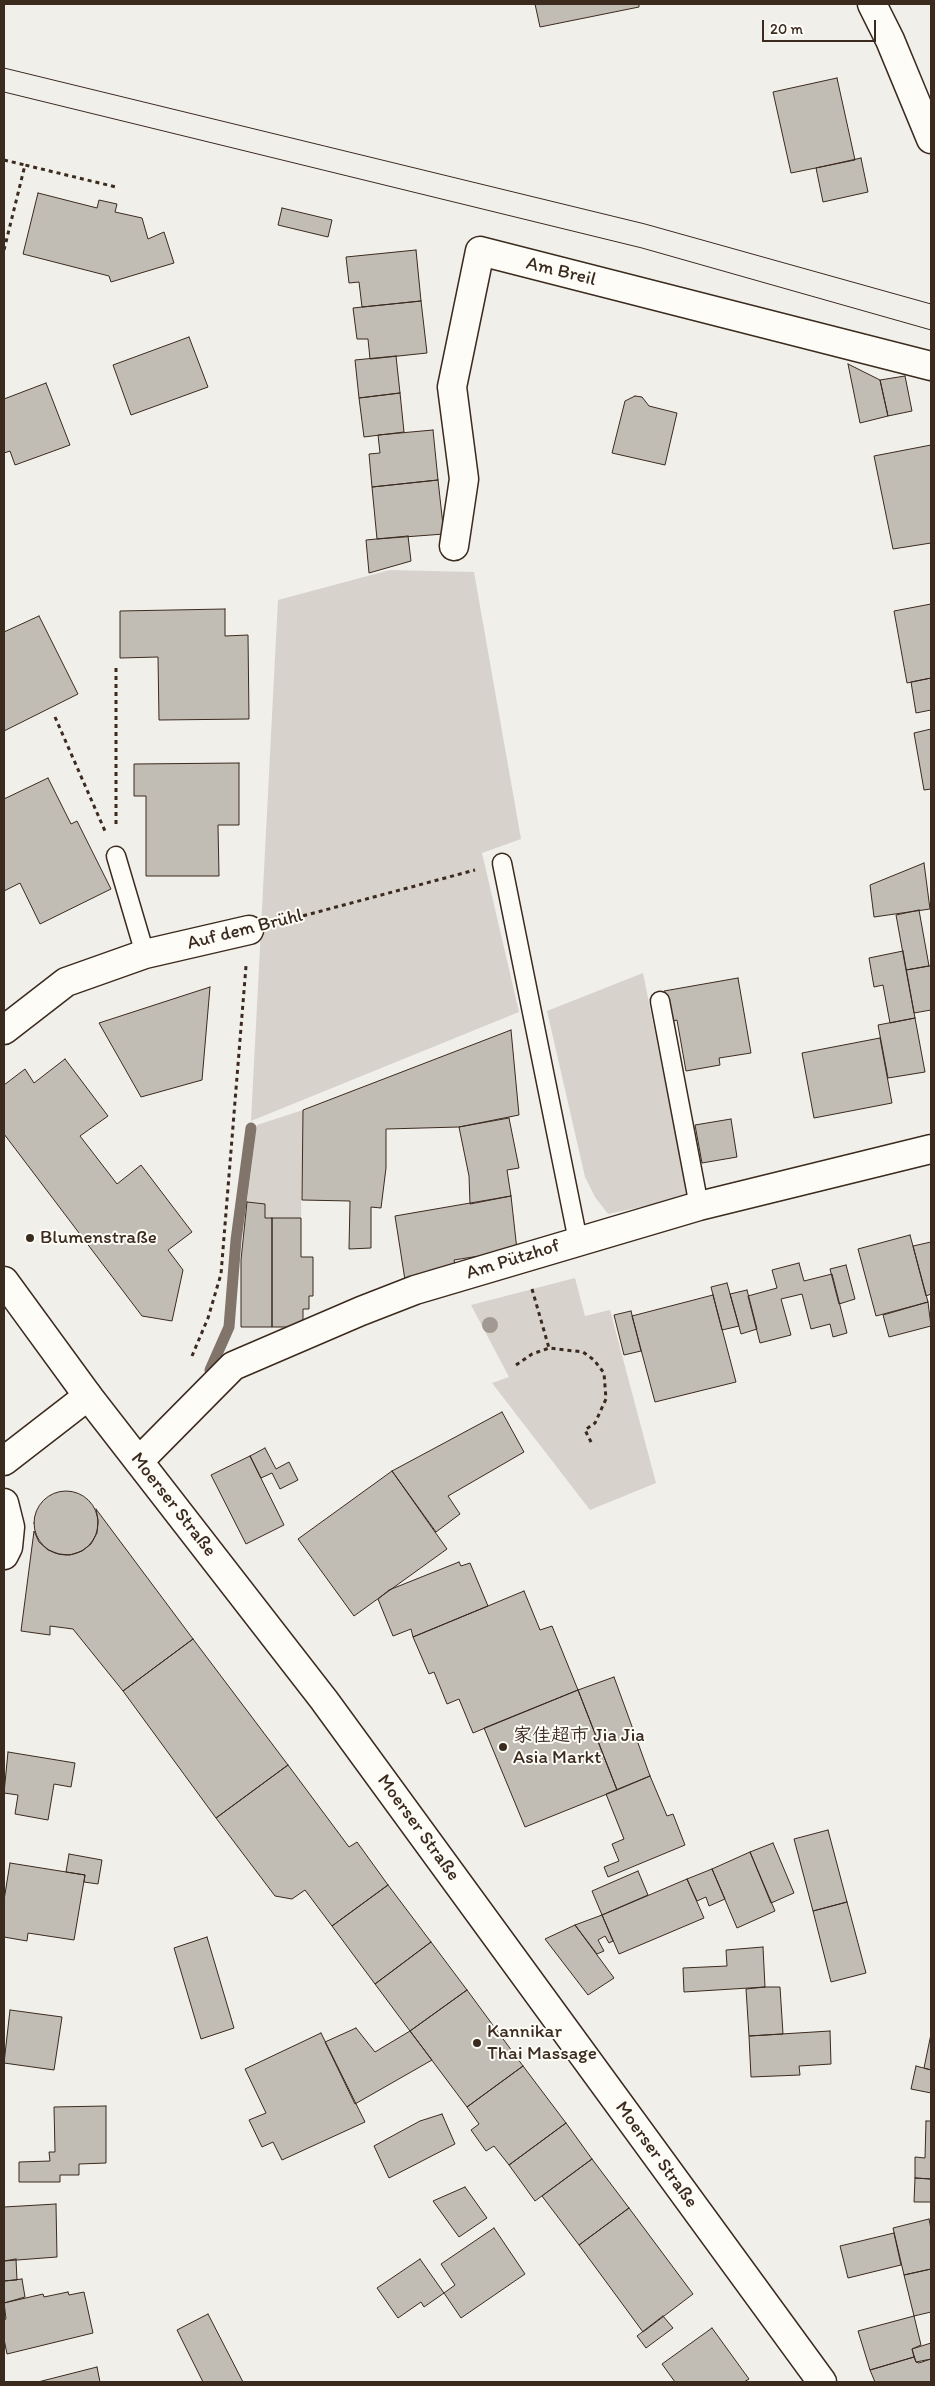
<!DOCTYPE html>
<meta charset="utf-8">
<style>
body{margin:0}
#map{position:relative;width:935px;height:2386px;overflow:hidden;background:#f1efea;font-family:Itim,sans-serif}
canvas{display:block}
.frame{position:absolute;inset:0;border:5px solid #3b2a1e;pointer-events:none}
.scale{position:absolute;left:762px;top:20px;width:114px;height:22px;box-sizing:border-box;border:2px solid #3b2a1e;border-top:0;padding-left:6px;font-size:15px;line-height:18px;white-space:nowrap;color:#3b2a1e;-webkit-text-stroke:4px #fdfcf7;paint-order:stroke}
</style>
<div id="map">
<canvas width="935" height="2386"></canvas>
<div class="frame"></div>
<div class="scale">20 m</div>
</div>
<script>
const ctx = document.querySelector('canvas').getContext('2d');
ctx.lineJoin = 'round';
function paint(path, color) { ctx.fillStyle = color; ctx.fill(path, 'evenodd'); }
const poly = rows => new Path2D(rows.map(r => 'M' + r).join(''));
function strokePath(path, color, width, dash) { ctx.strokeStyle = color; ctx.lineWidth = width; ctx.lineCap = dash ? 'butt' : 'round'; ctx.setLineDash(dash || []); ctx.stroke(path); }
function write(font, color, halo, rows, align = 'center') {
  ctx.font = font + ' Itim,"LXGW WenKai TC",sans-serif'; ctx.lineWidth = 4; ctx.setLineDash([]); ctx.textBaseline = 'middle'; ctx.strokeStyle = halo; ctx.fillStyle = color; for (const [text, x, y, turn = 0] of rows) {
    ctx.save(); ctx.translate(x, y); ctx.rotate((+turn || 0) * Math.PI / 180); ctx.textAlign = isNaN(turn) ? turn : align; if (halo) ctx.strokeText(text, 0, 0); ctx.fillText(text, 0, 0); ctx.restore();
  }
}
paint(poly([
 [390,570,474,572,521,839,482,853,519,1012,251,1121,278,600],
 [643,973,688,1197,608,1214,595,1197,585,1177,547,1011],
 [303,1110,301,1218,265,1218,265,1204,247,1202,257,1125],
 [575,1278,585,1316,610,1310,656,1483,590,1510,492,1383,509,1377,471,1305]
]), '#d7d2cc');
strokePath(poly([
 [210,1370,229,1327,236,1240,251,1128]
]), '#80746b', 11);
const building = poly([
 [535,4,639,4,639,7,540,27,535,4],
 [837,78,855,160,791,173,773,92,837,78],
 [861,158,868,192,823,202,816,168,861,158],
 [38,193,97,208,99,200,117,204,115,212,142,218,148,239,164,232,174,263,111,282,109,276,23,254,38,193],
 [282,208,332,220,328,237,278,225,282,208],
 [416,250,421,301,362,307,359,282,349,283,346,257,416,250],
 [421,301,427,353,370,359,368,339,357,339,353,308,421,301],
 [189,337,208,387,131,415,113,365,189,337],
 [396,356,400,393,359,398,355,360,396,356],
 [848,364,880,380,888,416,860,423,848,364],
 [905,376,912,411,888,416,880,380,905,376],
 [46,383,70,445,15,465,10,451,4,453,4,399,46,383],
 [400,393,404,432,364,437,359,398,400,393],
 [635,396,642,397,649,406,677,413,665,465,612,453,625,401,635,396],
 [433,430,438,480,372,487,369,454,380,453,378,435,433,430],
 [931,445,931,543,893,549,874,456,931,445],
 [438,480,444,534,377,539,372,487,438,480],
 [408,536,411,561,369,573,366,540,408,536],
 [931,604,931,678,907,683,894,611,931,604],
 [225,609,225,636,248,635,249,719,159,720,158,657,120,658,120,611,225,609],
 [39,616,78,694,4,731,4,632,39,616],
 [931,678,931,710,916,713,911,682,931,678],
 [931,729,931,789,924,790,914,733,931,729],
 [239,763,239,825,218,825,219,876,146,876,146,796,134,796,134,764,239,763],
 [48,778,71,824,77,821,111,889,40,924,20,883,4,891,4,799,48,778],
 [924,863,930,909,874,917,870,885,924,863],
 [919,910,929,966,906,970,896,915,919,910],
 [903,951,915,1018,890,1023,883,985,874,987,869,958,903,951],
 [929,966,931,966,931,1010,914,1013,906,970,929,966],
 [738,978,751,1053,719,1058,720,1065,686,1071,677,1020,670,1022,664,991,738,978],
 [210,987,202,1080,141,1097,99,1023,210,987],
 [915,1018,925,1072,888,1078,878,1025,915,1018],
 [511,1030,519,1115,459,1127,386,1129,386,1168,381,1208,371,1207,371,1248,349,1249,350,1201,302,1200,303,1110,511,1030],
 [880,1038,892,1103,814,1118,802,1053,880,1038],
 [65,1059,108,1116,80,1136,117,1184,141,1165,192,1232,168,1250,183,1270,172,1321,142,1316,4,1134,4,1085,25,1069,34,1083,65,1059],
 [509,1118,519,1168,507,1170,511,1196,470,1204,469,1176,459,1127,509,1118],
 [731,1119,737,1157,702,1163,695,1125,731,1119],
 [511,1196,517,1250,454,1260,455,1265,405,1280,395,1216,511,1196],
 [247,1202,265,1204,265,1218,272,1218,272,1327,241,1327,241,1260,247,1202],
 [272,1218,301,1218,301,1257,313,1257,313,1296,309,1296,309,1309,303,1309,303,1327,272,1327,272,1218],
 [910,1235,928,1302,876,1316,858,1249,910,1235],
 [931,1242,931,1294,926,1296,913,1246,931,1242],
 [799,1263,804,1281,832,1274,847,1333,833,1337,830,1324,811,1329,802,1294,781,1299,791,1335,760,1343,748,1296,777,1288,772,1270,799,1263],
 [846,1265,855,1299,839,1304,830,1269,846,1265],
 [727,1283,739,1326,722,1330,711,1287,727,1283],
 [747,1290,757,1329,741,1334,730,1294,747,1290],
 [713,1295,736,1382,655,1402,632,1316,713,1295],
 [928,1302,931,1326,889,1337,883,1315,928,1302],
 [631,1311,641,1351,624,1355,614,1315,631,1311],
 [502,1412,524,1452,448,1496,460,1514,436,1532,392,1471,502,1412],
 [265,1448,276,1469,289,1462,298,1480,280,1489,272,1473,261,1478,250,1456,265,1448],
 [250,1456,284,1525,246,1544,211,1475,250,1456],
 [392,1471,447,1549,354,1616,298,1539,392,1471],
 '34 1523a32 32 0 1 1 64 0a32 32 0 1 1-64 0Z',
 [96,1509,193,1639,123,1691,73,1629,50,1626,50,1635,21,1631,34,1531,39,1542,48,1550,59,1554,70,1555,82,1551,91,1544,97,1533,98,1520,96,1509],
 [459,1562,461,1566,470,1563,488,1606,413,1637,411,1629,393,1636,378,1599,389,1590,459,1562],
 [524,1591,540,1630,552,1626,578,1690,473,1733,459,1699,447,1704,434,1672,429,1674,413,1637,524,1591],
 [193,1639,288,1765,216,1818,123,1691,193,1639],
 [614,1677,650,1776,617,1790,578,1690,614,1677],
 [578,1690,617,1790,525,1827,484,1728,578,1690],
 [8,1752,75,1763,71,1787,54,1784,48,1820,15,1814,18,1795,4,1793,8,1752],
 [288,1765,349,1847,357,1842,388,1885,332,1926,305,1890,292,1899,275,1896,216,1818,288,1765],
 [650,1776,667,1816,673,1814,685,1845,608,1877,604,1867,619,1861,612,1844,624,1839,606,1794,650,1776],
 [828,1830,847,1902,813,1911,794,1839,828,1830],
 [773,1843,794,1893,771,1903,750,1852,773,1843],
 [750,1852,775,1911,737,1928,712,1869,750,1852],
 [69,1854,102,1860,98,1884,84,1882,85,1875,66,1872,69,1854],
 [10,1863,85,1875,74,1940,28,1933,27,1941,4,1937,4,1900,10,1863],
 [712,1869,725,1899,709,1906,706,1897,697,1901,687,1879,712,1869],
 [638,1871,648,1895,602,1915,592,1891,638,1871],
 [687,1879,704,1918,619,1954,602,1915,687,1879],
 [388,1885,431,1942,375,1984,332,1926,388,1885],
 [847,1902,866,1973,831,1982,813,1911,847,1902],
 [602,1915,613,1941,609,1943,605,1936,598,1940,604,1951,597,1954,575,1925,602,1915],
 [575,1925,614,1978,588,1995,545,1939,575,1925],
 [207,1937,234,2028,201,2039,174,1948,207,1937],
 [431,1942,467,1990,410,2031,375,1984,431,1942],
 [763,1947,765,1987,684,1992,683,1968,727,1966,726,1950,763,1947],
 [765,1987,780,1987,783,2034,749,2036,746,1989,765,1987],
 [467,1990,523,2066,467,2107,410,2031,467,1990],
 [10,2010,62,2017,54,2070,4,2063,10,2010],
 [356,2028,375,2052,410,2031,432,2060,355,2104,325,2042,356,2028],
 [830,2031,831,2064,799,2066,800,2075,751,2077,749,2036,830,2031],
 [321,2033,365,2122,282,2160,273,2142,262,2147,249,2120,266,2113,245,2069,321,2033],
 [931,2034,931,2070,924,2068,931,2034],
 [523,2066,566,2123,509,2165,494,2146,486,2151,471,2130,479,2124,467,2107,523,2066],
 [916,2066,931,2070,931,2093,911,2089,916,2066],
 [106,2106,106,2163,79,2164,79,2175,60,2175,60,2182,19,2182,19,2162,50,2161,49,2152,55,2152,54,2107,106,2106],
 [442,2114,455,2144,389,2178,374,2146,420,2121,442,2114],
 [926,2121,931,2121,931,2179,915,2178,915,2157,925,2158,926,2121],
 [566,2123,592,2159,535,2201,509,2165,566,2123],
 [592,2159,629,2208,579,2245,542,2196,592,2159],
 [915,2178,931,2179,931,2202,914,2202,915,2178],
 [465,2187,487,2218,459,2237,433,2201,465,2187],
 [56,2204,57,2257,4,2261,4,2207,56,2204],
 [629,2208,693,2294,643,2332,579,2245,629,2208],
 [929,2219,931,2229,931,2269,904,2275,893,2228,929,2219],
 [494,2228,525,2274,461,2318,444,2293,455,2285,441,2264,494,2228],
 [894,2233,901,2265,848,2278,840,2246,894,2233],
 [16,2259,17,2280,4,2281,4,2261,16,2259],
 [420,2259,444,2293,424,2307,421,2302,398,2318,377,2288,420,2259],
 [931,2269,931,2312,914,2316,904,2275,931,2269],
 [22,2279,25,2297,4,2303,4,2281,22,2279],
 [68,2292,69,2295,84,2292,93,2333,7,2354,4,2339,4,2320,6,2319,4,2303,43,2294,44,2297,68,2292],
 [208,2314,243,2382,203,2382,177,2330,208,2314],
 [663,2316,673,2328,646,2348,637,2336,663,2316],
 [914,2316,921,2345,912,2349,914,2357,870,2370,858,2331,914,2316],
 [712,2328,749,2379,744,2382,675,2382,662,2364,712,2328],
 [931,2343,931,2359,916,2362,912,2349,931,2343],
 [914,2357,916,2362,919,2363,931,2359,931,2382,875,2382,870,2370,914,2357],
 [97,2367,100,2382,38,2382,97,2367]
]);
paint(building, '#c1bcb4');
strokePath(building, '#3b2a1e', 1);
const lane = poly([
 [116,856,145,954],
 [502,863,578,1241],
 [660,1001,699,1206]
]);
const street = poly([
 [872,4,890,40,931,139],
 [454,546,464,479,452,387,480,251,931,366],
 [4,1030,66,982,145,954,249,930],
 [4,1461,88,1396],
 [139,1461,233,1366,361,1311,415,1290,699,1206,931,1149],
 [4,1503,10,1527,8,1547,4,1555]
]);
const secondary = poly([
 [4,1281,88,1396,324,1700,822,2382]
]);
strokePath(lane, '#3b2a1e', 21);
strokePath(street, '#3b2a1e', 31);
strokePath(secondary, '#3b2a1e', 31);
strokePath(poly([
 [4,160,25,165],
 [4,250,25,165,116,187],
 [116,668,116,828],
 [55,717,105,831],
 [280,922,475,870],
 [532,1289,549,1348],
 [192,1356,208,1318,221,1274,246,966],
 [516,1365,532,1354,549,1348,583,1352,594,1360,604,1373,606,1399,595,1423,585,1430,592,1444]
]), '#3b2a1e', 3, [4, 4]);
strokePath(lane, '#fdfcf7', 18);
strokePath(street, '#fdfcf7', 28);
strokePath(secondary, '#fdfcf7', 28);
strokePath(poly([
 [4,68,645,224,931,304],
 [4,92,642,248,931,330]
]), '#3b2a1e', 1);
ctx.fillStyle = '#a29a92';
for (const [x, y] of [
 [490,1325]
]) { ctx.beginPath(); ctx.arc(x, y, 8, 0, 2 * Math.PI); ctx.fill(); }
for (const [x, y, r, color] of [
 [30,1238,5,"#3b2a1e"],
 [503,1747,5,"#3b2a1e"],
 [477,2043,5,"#3b2a1e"]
]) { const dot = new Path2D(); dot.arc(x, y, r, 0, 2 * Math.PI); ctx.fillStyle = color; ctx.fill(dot); strokePath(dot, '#fdfcf7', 2); }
write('19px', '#3b2a1e', '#fdfcf7', [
 ["Am Breil",561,272,14],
 ["Auf dem Brühl",245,930,-14],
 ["Am Pützhof",513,1260,-17],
 ["Moerser Straße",173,1505,52],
 ["Moerser Straße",418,1828,54],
 ["Moerser Straße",656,2155,54]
]);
write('19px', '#3b2a1e', '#fdfcf7', [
 ["Blumenstraße",40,1238],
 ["家佳超市 Jia Jia",513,1736],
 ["Asia Markt",513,1758],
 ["Kannikar",487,2032],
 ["Thai Massage",487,2054]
], 'left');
</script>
